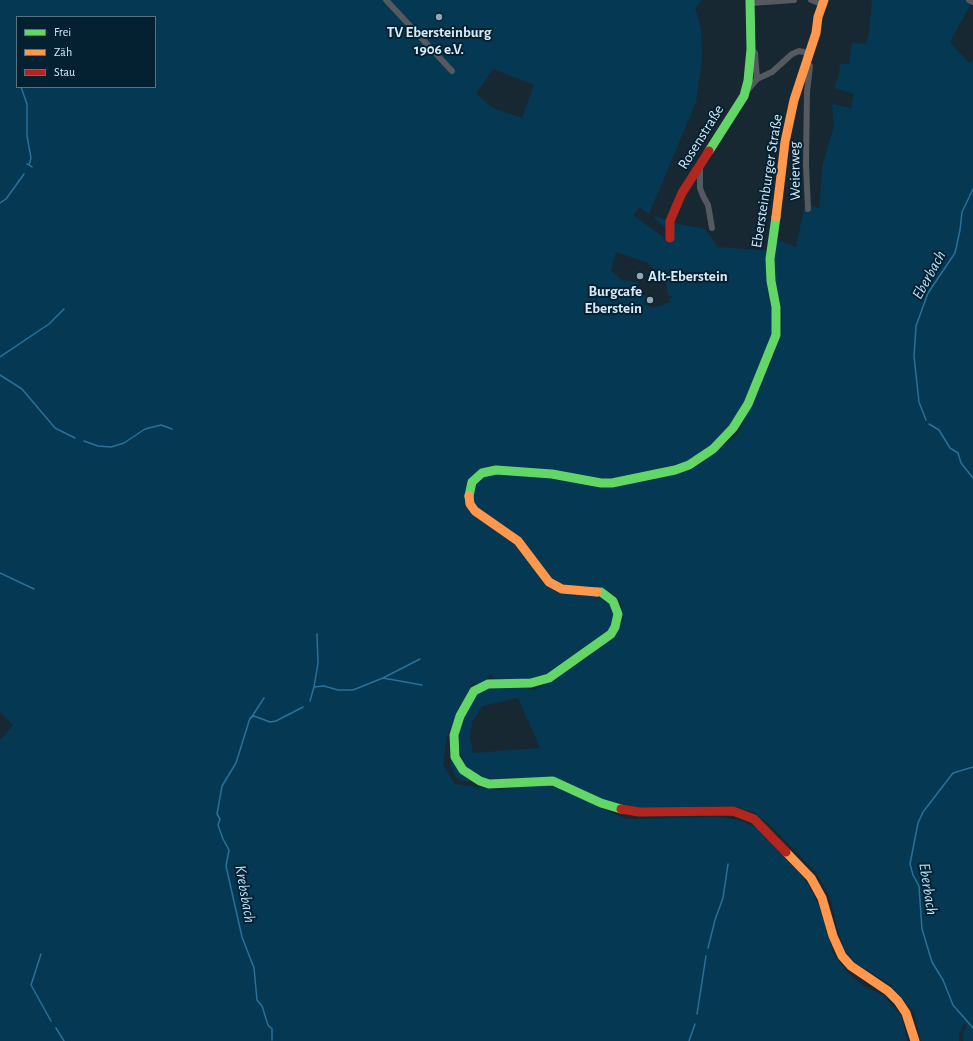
<!DOCTYPE html>
<meta charset="utf-8">
<style>
body{margin:0}
#map{position:relative;width:973px;height:1041px;overflow:hidden;background:#182832;font-family:"Alegreya Sans",sans-serif}
canvas{display:block}
.legend{position:absolute;left:16px;top:16px;width:140px;height:72px;box-sizing:border-box;background:#042132;border:1px solid #597180;margin:0;padding:5px 7px;list-style:none;font-size:12px;color:#d9e9f5}
.legend li{display:flex;align-items:center;gap:8px;height:20px}
.legend b{width:20px;border:1px solid #597180}
</style>
<div id="map">
<canvas width="973" height="1041"></canvas>
<ul class="legend">
<li><b style="height:5px;background:#63d668"></b>Frei</li>
<li><b style="height:5px;background:#ff974d"></b>Zäh</li>
<li><b style="height:5px;background:#b3261e"></b>Stau</li>
</ul>
</div>
<script>
const ctx = document.querySelector('canvas').getContext('2d');
ctx.lineJoin = 'round';
function paint(path, color) { ctx.fillStyle = color; ctx.fill(path, 'evenodd'); }
const poly = rows => new Path2D(rows.map(r => 'M' + r).join(''));
function strokePath(path, color, width, dash) { ctx.strokeStyle = color; ctx.lineWidth = width; ctx.lineCap = dash ? 'butt' : 'round'; ctx.setLineDash(dash || []); ctx.stroke(path); }
function write(font, color, halo, rows, align = 'center') {
  ctx.font = font + ' "Alegreya Sans",sans-serif'; ctx.lineWidth = 4; ctx.setLineDash([]); ctx.textBaseline = 'middle'; ctx.strokeStyle = halo; ctx.fillStyle = color; for (const [text, x, y, turn = 0] of rows) {
    ctx.save(); ctx.translate(x, y); ctx.rotate((+turn || 0) * Math.PI / 180); ctx.textAlign = isNaN(turn) ? turn : align; if (halo) ctx.strokeText(text, 0, 0); ctx.fillText(text, 0, 0); ctx.restore();
  }
}
paint(poly([
 [0,0,702,0,695,8,701,28,702,57,696,102,649,214,639,207,633,215,672,243,673,232,667,229,654,218,655,216,674,223,705,229,718,247,769,251,775,331,745,404,732,424,711,446,688,461,631,476,605,479,569,474,604,486,704,460,737,435,774,355,782,329,781,305,775,283,774,257,776,239,796,247,805,204,819,208,823,163,834,126,832,104,851,108,854,94,834,88,839,75,840,64,849,64,852,43,866,44,869,33,872,0,973,0,950,42,969,63,973,60,973,1041,963,1041,964,1031,967,1026,964,1023,959,1034,959,1041,921,1041,914,1012,890,984,857,964,846,952,839,934,830,897,815,871,770,825,755,813,737,807,724,806,636,808,609,802,563,781,544,777,487,779,469,770,465,765,459,749,460,730,466,714,479,691,490,687,516,686,535,690,586,658,617,633,623,619,621,602,609,591,595,587,594,595,611,605,614,614,609,632,545,677,533,679,502,679,494,678,491,674,485,682,472,684,447,736,443,765,455,784,499,790,535,784,557,788,626,819,717,817,739,820,760,829,788,858,808,884,822,913,833,954,847,972,862,985,884,996,902,1017,907,1041,0,1041,0,740,13,725,0,712],
 [17,17,155,17,155,87,17,87],
 [493,69,534,85,522,118,493,108,476,94],
 [616,252,646,262,653,268,651,271,666,281,668,295,673,297,669,300,670,302,653,308,644,304,646,297,644,296,637,282,622,280,611,271],
 [518,698,540,748,473,753,470,737,472,722,482,706],
 [452,752,474,782,462,781,456,777,450,764]
]), '#053852');
strokePath(poly([
 [17,76,17,77],
 [21,87,27,104,27,136,31,158,29,165,27,164],
 [29,165,32,167],
 [0,203,6,199,24,174],
 [0,357,49,324,64,309],
 [0,375,22,389,55,428,75,438],
 [926,420,919,402,914,356,916,326,928,293,955,253,960,230,962,212,973,189],
 [929,424,939,430,950,448,958,453,961,463,973,478],
 [84,441,98,446,111,447,124,443,145,429,161,425,172,429],
 [0,573,34,589],
 [383,678,420,659],
 [314,687,318,663,317,634],
 [310,701,314,687,324,686,338,690,353,690,383,678,422,685],
 [251,718,264,698],
 [973,767,953,773,923,812,918,823,910,864,913,875,919,886,922,929,932,962,943,980,953,1005,973,1028],
 [708,948,715,920,723,898,728,864],
 [41,954,31,985,51,1021],
 [697,1014,706,956],
 [56,1028,64,1041],
 [272,1040,272,1029,268,1025,262,1006,257,1000,254,968,242,937,226,866,229,850,223,839,218,825,220,819,217,814,222,786,236,763,250,718,254,716,270,722,276,721,303,707],
 [689,1041,695,1024]
]), '#2a7099', 1.5);
strokePath(poly([
 [386,0,452,71],
 [811,0,822,4],
 [969,0,973,2],
 [751,3,794,0],
 [751,49,755,53,757,79],
 [806,63,810,66,807,92,806,165,808,209],
 [746,92,757,79,772,72,792,54,799,51,809,53],
 [700,166,700,188,703,196,708,205,712,228]
]), '#545a5f', 6);
strokePath(poly([
 [709,151,744,96,748,81,751,49,750,0],
 [469,496,472,482,482,473,496,470,552,474,601,483,612,483,675,470,689,465,713,449,733,428,748,404,776,335,776,307,771,281,770,259,776,217],
 [597,592,601,592,613,601,618,614,615,627,611,634,549,678,531,683,488,684,474,691,460,716,454,735,455,757,463,770,480,781,489,784,553,781,601,803,621,809]
]), '#63d668', 9);
strokePath(poly([
 [776,217,785,142,794,100,816,33,818,17,824,0],
 [469,496,470,504,475,511,518,541,549,582,562,589,597,592],
 [786,852,811,878,822,898,833,936,842,956,851,966,888,991,898,1001,906,1013,915,1041]
]), '#ff974d', 9);
strokePath(poly([
 [670,238,670,221,682,193,709,151],
 [621,809,639,812,733,811,754,819,786,852]
]), '#b3261e', 9);
for (const [x, y, r, color] of [
 [439,17,4,"#95a5b1"],
 [640,276,4,"#95a5b1"],
 [650,300,4,"#95a5b1"]
]) { const dot = new Path2D(); dot.arc(x, y, r, 0, 2 * Math.PI); ctx.fillStyle = color; ctx.fill(dot); strokePath(dot, '#042132', 1.5); }
write('bold 15px', '#d9e9f5', '#042132', [
 ["TV Ebersteinburg",439,32],
 ["1906 e.V.",439,49],
 ["Alt-Eberstein",648,276,"left"],
 ["Burgcafe",642,291,"right"],
 ["Eberstein",642,308,"right"]
]);
write('15px', '#d9e9f5', '#042132', [
 ["Rosenstraße",701,137,-58],
 ["Weierweg",795,171,-91],
 ["Ebersteinburger Straße",767,181,-81]
]);
write('italic 16px', '#bbdff9', '#042132', [
 ["Eberbach",929,275,-61],
 ["Eberbach",928,889,81],
 ["Krebsbach",245,894,80]
]);
</script>
